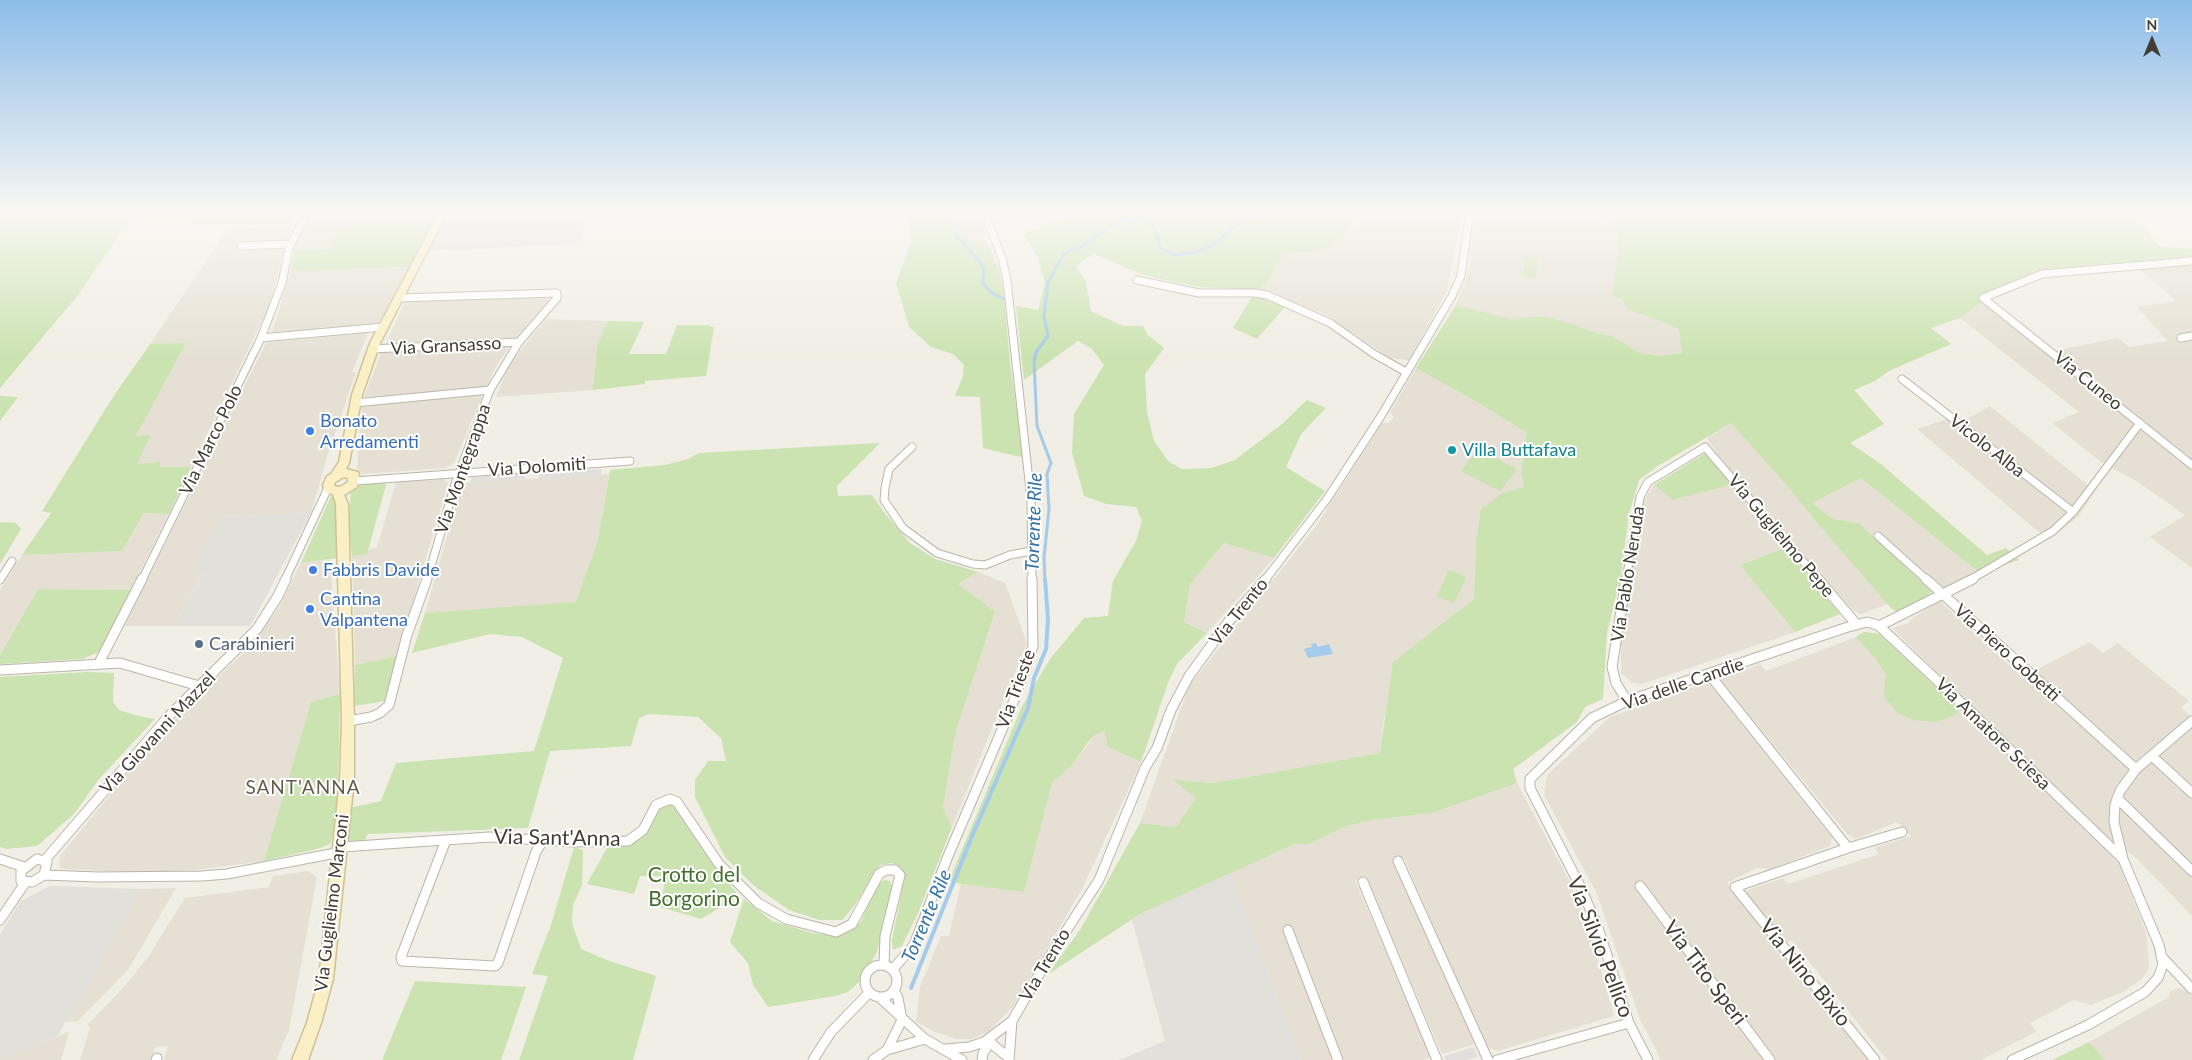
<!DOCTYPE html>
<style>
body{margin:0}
#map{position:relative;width:2192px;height:1060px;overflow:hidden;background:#f1eee5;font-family:Lato,sans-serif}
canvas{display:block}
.north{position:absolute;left:2127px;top:15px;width:50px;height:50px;-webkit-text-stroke:4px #fff;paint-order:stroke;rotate:0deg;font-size:14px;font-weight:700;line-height:20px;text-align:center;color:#433e35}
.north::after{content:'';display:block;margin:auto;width:18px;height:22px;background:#433e35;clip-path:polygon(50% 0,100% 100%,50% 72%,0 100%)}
</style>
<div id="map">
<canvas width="2192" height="1060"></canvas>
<div class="north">N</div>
</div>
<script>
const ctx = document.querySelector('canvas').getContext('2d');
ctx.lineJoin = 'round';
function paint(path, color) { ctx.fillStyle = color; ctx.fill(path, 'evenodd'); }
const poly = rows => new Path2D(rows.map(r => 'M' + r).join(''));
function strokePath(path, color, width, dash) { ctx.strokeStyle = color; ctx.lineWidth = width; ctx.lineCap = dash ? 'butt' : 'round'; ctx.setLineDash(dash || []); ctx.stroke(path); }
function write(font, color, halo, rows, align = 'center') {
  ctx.font = font + ' Lato,sans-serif'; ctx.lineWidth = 4; ctx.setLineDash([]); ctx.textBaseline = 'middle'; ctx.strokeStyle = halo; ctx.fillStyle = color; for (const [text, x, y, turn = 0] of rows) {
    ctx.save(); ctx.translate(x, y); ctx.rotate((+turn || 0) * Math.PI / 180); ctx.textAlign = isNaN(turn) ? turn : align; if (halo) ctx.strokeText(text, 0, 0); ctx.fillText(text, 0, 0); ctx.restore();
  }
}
paint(poly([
 [313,211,439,211,433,224,343,227,329,249,294,250,297,241],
 [952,211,982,211,988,235,984,236,989,246,975,243,963,235],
 [1363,211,1462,211,1447,291,1409,360,1390,358,1327,315,1259,290,1271,277,1283,254,1306,253,1352,227],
 [1474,211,1592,211,1619,216,1617,221,1618,254,1612,296,1622,299,1627,309,1679,329,1683,353,1657,356,1638,352,1612,336,1593,332,1572,323,1542,316,1511,319,1456,305,1469,272],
 [289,227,292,229,283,246,278,273,268,309,191,467,159,467,160,462,136,464,150,436,136,436,186,343,150,344,228,229],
 [2192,263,2192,568,2150,537,2185,515,2138,482,2101,462,2052,423,2079,412,1960,318,1988,298,2054,351,2118,338,2129,347,2168,341,2137,307,2176,301,2134,264],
 [409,267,378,324,275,334,272,332,291,271],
 [543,296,547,298,549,302,516,339,385,345,405,302],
 [546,319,608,321,597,346,593,390,496,397,508,366],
 [368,333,352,372,356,372,327,457,311,513,221,517,191,572,203,572,174,626,124,626,266,343],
 [510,345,495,368,486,388,364,397,382,351],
 [1416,368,1477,402,1527,433,1521,472,1524,487,1504,492,1476,544,1474,599,1421,641,1384,717,1380,753,1214,783,1174,780,1197,798,1176,827,1140,823,1189,686,1316,526,1382,423,1389,423,1394,417,1390,412],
 [479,394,482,397,454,463,445,468,362,474,357,468,362,406],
 [1990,406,2095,491,2078,517,2050,539,2035,529,1917,429,1947,419,1954,426],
 [1731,423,1789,488,1817,523,1888,604,1861,614,1853,611,1725,465,1707,438],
 [609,474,598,540,576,603,425,613,462,483],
 [1861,478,1917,522,1980,573,1932,592,1859,523,1833,519,1812,503],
 [443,479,448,483,397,656,355,665,352,556,367,554,369,549,377,548,396,482],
 [1654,485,1673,500,1731,485,1785,548,1740,565,1795,632,1642,684,1633,683,1621,673,1621,636,1644,500],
 [144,513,169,514,131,590,38,589,0,655,0,590,22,555,122,551],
 [1224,543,1274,558,1207,633,1184,622,1190,584],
 [330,560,340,694,311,702,264,861,195,870,143,873,61,869,59,863,61,855,126,775,191,702,249,648,279,607,301,563],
 [978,572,1005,583,1027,643,952,827,943,808,955,734,995,613,958,584],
 [1940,601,2022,677,2090,642,2103,653,2118,643,2189,701,2181,707,2192,718,2192,916,2134,856,2096,829,1892,628,1908,623,1914,617],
 [1864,632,1879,634,1958,708,1970,723,1978,725,2087,828,2120,866,2147,935,2149,968,2142,979,2123,992,2091,1005,2074,1000,2030,1023,2036,1032,1981,1060,1887,1060,1792,940,1786,943,1745,891,1783,878,1788,884,1879,854,1874,848,1911,836,1897,822,1856,839,1847,834,1720,679,1760,664,1766,671,1856,637],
 [1708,682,1832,838,1830,846,1770,869,1757,868,1727,883,1869,1060,1661,1060,1640,1019,1596,892,1544,795,1547,775,1610,717],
 [1104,731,1107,741,1106,746,1141,762,1082,889,1012,1008,988,1032,971,1039,956,1039,935,1032,916,1022,920,987,941,936,949,936,961,884,1024,892,1052,783,1072,765,1095,735],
 [1517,783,1570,882,1595,949,1614,1016,1498,1051,1486,1047,1404,858,1394,860,1475,1044,1442,1054,1365,876,1355,881,1432,1057,1423,1060,1344,1060,1293,927,1283,930,1333,1060,1301,1060,1230,873,1295,844,1309,843,1346,826,1372,820,1432,813],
 [308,871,317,877,289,1030,276,1060,164,1060,168,1046,155,1047,151,1060,80,1060,90,1027,87,1025,123,988,148,957,185,898,269,887,273,876],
 [176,888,128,970,78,1021,68,1022,141,889],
 [2181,988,2192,996,2192,1060,2105,1060,2089,1042,2169,997,2170,991],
 [69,1032,61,1060,0,1060,0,1058]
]), '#e5e0d3');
paint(poly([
 [449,211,588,211,579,244,429,251],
 [311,513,250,626,174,626,203,573,191,572,221,517],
 [1230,873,1301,1060,1119,1060,1165,1041,1132,920,1142,913],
 [50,886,141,889,68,1022,65,1022,58,1036,0,1058,0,934,21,901]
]), '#e3dfda');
paint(poly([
 [0,211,136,211,78,295,0,388],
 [156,211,298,211,291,224,230,225,149,222],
 [907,211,952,211,963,235,975,243,989,246,999,269,1004,295,1010,363,1024,458,983,448,980,397,955,396,963,376,964,365,953,354,931,347,909,327,896,283,911,242],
 [1083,211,1363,211,1339,241,1322,251,1283,254,1271,277,1259,290,1199,287,1147,276,1093,254,1076,266,1086,282,1091,311,1123,326,1143,326,1148,335,1164,348,1145,374,1147,412,1154,441,1169,462,1182,469,1211,468,1235,460,1282,424,1307,400,1326,408,1301,434,1286,467,1325,491,1274,558,1224,543,1190,584,1184,622,1207,633,1177,664,1168,683,1141,762,1106,746,1107,741,1104,731,1095,735,1089,741,1072,765,1052,783,1024,892,961,884,949,881,1022,706,1050,659,1084,618,1108,616,1113,581,1136,541,1142,521,1136,507,1106,504,1084,496,1072,453,1074,414,1104,365,1092,349,1078,341,1024,380,1016,306,1038,310,1045,282,1037,256,1023,234],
 [1629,211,2134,211,2154,241,2162,247,2192,249,2192,263,2043,271,2019,279,2005,286,1960,318,1931,328,1951,344,1889,371,1875,381,1854,390,1884,424,1850,443,1882,465,1987,555,2006,548,2019,560,1980,573,1861,478,1812,503,1833,519,1859,523,1932,592,1900,614,1891,608,1817,523,1789,488,1731,423,1656,467,1639,480,1629,514,1621,575,1607,633,1603,699,1585,707,1577,722,1513,769,1517,783,1432,813,1372,820,1346,826,1309,844,1295,844,1142,913,1047,975,1080,930,1140,823,1176,827,1196,798,1173,780,1214,783,1380,753,1393,662,1474,599,1476,544,1481,509,1504,492,1524,487,1521,472,1527,433,1477,402,1416,368,1456,305,1511,319,1542,316,1572,323,1593,332,1612,336,1638,352,1657,356,1682,353,1679,329,1627,309,1622,299,1612,296,1618,254,1617,221,1619,216],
 [433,224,409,267,291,271,294,250,329,249,342,227],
 [1525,256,1538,258,1536,278,1523,276],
 [1253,295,1285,307,1257,339,1233,328],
 [608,321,644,322,629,354,666,354,677,325,709,325,714,328,706,376,645,381,645,384,593,390,597,346],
 [186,343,136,436,151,435,137,464,160,462,160,467,191,467,169,514,144,513,122,551,22,555,51,513,42,511,113,397,150,344],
 [0,396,18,397,0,421],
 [880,443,837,486,838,496,872,495,883,511,910,543,935,559,978,572,958,584,995,612,955,734,943,808,952,827,918,913,902,946,893,950,892,940,905,874,899,866,891,863,880,865,854,906,842,920,820,920,789,910,753,885,725,857,695,797,695,780,708,761,726,761,721,738,698,717,649,714,639,718,631,746,550,751,528,828,368,834,365,840,351,842,348,839,350,808,381,801,396,763,534,751,563,658,522,637,490,634,412,653,425,613,576,602,598,540,610,470,665,465,688,459,699,453],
 [1478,449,1517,469,1500,491,1461,471],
 [1707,452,1731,485,1673,500,1654,485],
 [384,483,386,485,367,554,352,556,349,523,351,490,355,485],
 [336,494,337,558,301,563,331,496],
 [0,522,16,523,21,529,0,564],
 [1785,548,1840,614,1795,632,1740,565],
 [1449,570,1466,577,1454,603,1437,596],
 [38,589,131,590,99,652,82,659,0,664,0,655],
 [1864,632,1879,634,1958,708,1957,714,1937,722,1913,720,1898,713,1886,699,1884,690,1886,675,1876,659,1856,637],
 [397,656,386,701,354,706,355,665],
 [87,672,114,673,113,702,119,710,138,716,155,719,99,779,74,814,37,846,6,849,0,847,0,677],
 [340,694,338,791,333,834,330,844,317,849,264,861,311,702],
 [670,802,674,803,716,868,739,896,701,919,660,907,666,876,640,876,634,894,587,884,608,846,630,844,660,807],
 [574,847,583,850,582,885,573,905,572,923,581,949,609,961,656,976,633,1060,519,1060,548,976,532,974,551,925],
 [884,880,890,881,892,886,877,952,859,982,848,992,835,996,768,1007,753,985,748,963,730,942,744,899,772,921,812,933,840,936,861,922,875,888],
 [415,981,526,987,501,1060,382,1060],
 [2089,1042,2105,1060,2052,1060]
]), '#cae3b0');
paint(poly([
 [602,469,601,475,538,479,540,473],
 [526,473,525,479,470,483,472,477],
 [1474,1047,1478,1057,1467,1060,1446,1060,1444,1056]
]), '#e2e0dd');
paint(poly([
 [1316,643,1318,647,1329,644,1333,654,1308,658,1304,649,1312,647,1311,644]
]), '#a4cbeb');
strokePath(poly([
 [947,211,957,236,984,267,983,284,993,294,1004,299],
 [1045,580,1044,558,1049,509,1047,474,1051,463,1037,426,1034,361,1036,352,1048,336,1044,316,1048,282,1063,255,1072,249,1081,247,1119,221,1131,219,1143,220,1154,227,1160,248,1175,255,1196,252,1216,243,1243,219,1263,211]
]), '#a4cbeb', 3);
strokePath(poly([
 [911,988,973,834,1028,708,1034,678,1046,649,1048,619,1045,579]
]), '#a4cbeb', 4);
const streetFar1 = poly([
 [984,211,1002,258,1007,281,1031,499,1032,580],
 [1597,211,1606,213],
 [241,246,291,244],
 [1137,280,1199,293,1254,293,1267,295,1330,323,1374,354,1406,372],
 [398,298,557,293,557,298,519,342,490,390,455,484,427,580],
 [1983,298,2192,465],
 [1983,298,2042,274,2192,261],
 [261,338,383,327],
 [2181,338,2192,336],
 [372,349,519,342],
 [1902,379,2073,512],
 [355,403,490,390],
 [912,447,889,469,885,488,884,500,903,528,937,553,973,564,985,565,1010,555,1031,551],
 [355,481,630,461],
 [1878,536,1927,580],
 [0,580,12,561],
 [142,580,261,338,282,283,289,248,308,211],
 [285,580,328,488],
 [1265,580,1327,499,1381,416,1452,296,1461,276,1470,211],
 [1626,580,1640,497,1648,482,1705,447,1819,580],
 [1970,580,2053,531,2073,512,2140,423]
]);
const street = poly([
 [1626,579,1612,667,1616,683,1627,701],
 [1818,579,1857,625],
 [1926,579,2136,769],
 [1879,626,1973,579],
 [99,663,142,579],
 [0,670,120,663,199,686],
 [1709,674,1848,848],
 [348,721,371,717,380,713,389,705,407,635,427,579],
 [2152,756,2192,793],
 [2117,798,2192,871],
 [446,840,401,957,402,961,495,966,498,963,536,852,543,840],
 [342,847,489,837,574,842,628,841,643,830,656,805,670,799,677,802,719,864,758,903,786,919,836,932,852,924,879,874,886,870,895,870,900,875,885,936,884,965],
 [0,859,24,867],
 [37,859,47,862,44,875,32,882,21,881,21,871,37,859],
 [45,860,168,717,257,629,278,596,286,579],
 [1398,861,1488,1060],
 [44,875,98,877,202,876,227,874,341,852],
 [1363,882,1437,1060],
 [1640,886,1770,1060],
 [0,920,25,883],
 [1288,930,1338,1060],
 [2161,956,2192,989],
 '865 981a16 16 0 1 1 32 0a16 16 0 1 1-32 0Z',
 [893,969,914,945,948,856,1010,711,1033,646,1032,579],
 [879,997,925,1039,962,1060],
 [984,1042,993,1045,1008,1057],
 [946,1049,969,1047,984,1042,1012,1021,1048,959,1099,880,1145,768,1157,748,1171,710,1189,676,1229,621,1266,579],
 [887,1050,925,1039],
 [156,1060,157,1058],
 [813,1060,831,1032,869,993],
 [873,1060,887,1050,902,1020,898,998,894,990],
 [982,1060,983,1053,991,1041],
 [1009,1060,1012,1021],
 [1497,1060,1629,1023],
 [1648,1060,1629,1023,1597,925,1581,888,1530,788,1530,779,1592,718,1627,701,1848,627,1867,622,1874,624,1879,626,1971,712,2123,859],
 [1875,1060,1735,887,1848,848,1902,832],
 [2012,1060,2088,1025,2145,992,2158,978,2163,964,2159,945,2123,859,2114,822,2115,805,2120,791,2136,769,2192,721]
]);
const secondary = poly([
 [440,211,448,211,380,343,362,395,349,463,346,469,358,472,359,475,357,487,344,495,348,504,354,721,354,779,333,979,321,1023,308,1060,292,1060,307,1023,319,979,340,779,342,721,336,504,333,494,326,493,323,485,327,476,331,474,339,462,352,395,370,343,440,211],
 [344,477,348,478,348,482,340,487,334,486,335,482,344,477]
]);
strokePath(streetFar1, '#bcb6a8', 9);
strokePath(street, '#bcb6a8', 11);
strokePath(secondary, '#cec297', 3);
strokePath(streetFar1, '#fff', 7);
strokePath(street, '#fff', 9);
paint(secondary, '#fbf0c5');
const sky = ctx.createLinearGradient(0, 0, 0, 359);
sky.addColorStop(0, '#8dbde9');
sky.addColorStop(0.59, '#f9f7f3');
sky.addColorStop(1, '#f9f7f300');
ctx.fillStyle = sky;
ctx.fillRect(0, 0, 2192, 359);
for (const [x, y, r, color] of [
 [310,431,5,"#3f7fe0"],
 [1452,450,5,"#0f9aa8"],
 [313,570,5,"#3f7fe0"],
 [310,609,5,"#3f7fe0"],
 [199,644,5,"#5c6f8a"]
]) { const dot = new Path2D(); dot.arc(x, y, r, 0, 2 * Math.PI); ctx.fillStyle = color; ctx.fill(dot); strokePath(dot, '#fff', 2); }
write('18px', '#433e35', '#fff', [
 ["Via Gransasso",446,346,-3],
 ["Via Cuneo",2088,381,39],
 ["Via Marco Polo",211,440,-64],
 ["Vicolo Alba",1987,446,38],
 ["Via Dolomiti",537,467,-4],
 ["Via Montegrappa",463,469,-71],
 ["Via Guglielmo Pepe",1781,536,50],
 ["Via Pablo Neruda",1628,574,-81],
 ["Via Trento",1239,612,-51],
 ["Via Piero Gobetti",2007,653,42],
 ["Via delle Candie",1683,684,-19],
 ["Via Trieste",1016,689,-70],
 ["Via Giovanni Mazzel",158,733,-47],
 ["Via Amatore Sciesa",1993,734,44],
 ["Via Guglielmo Marconi",332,903,-83],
 ["Via Trento",1045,965,-59]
]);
write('18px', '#366cbe', '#fff', [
 ["Bonato",320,421],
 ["Arredamenti",320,442],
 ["Fabbris Davide",323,570],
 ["Cantina",320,599],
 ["Valpantena",320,620]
], 'left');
write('18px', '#0d838f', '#fff', [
 ["Villa Buttafava",1462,450]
], 'left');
write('18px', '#4e5e75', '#fff', [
 ["Carabinieri",209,644]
], 'left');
write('italic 19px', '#3672a7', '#fff', [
 ["Torrente Rile",1034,522,-88],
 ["Torrente Rile",927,916,-67]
]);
ctx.letterSpacing = '1px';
write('19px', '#655c4d', '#fff', [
 ["SANT'ANNA",303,788]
]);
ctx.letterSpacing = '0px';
write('21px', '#433e35', '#fff', [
 ["Via Sant'Anna",557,838,1],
 ["Via Silvio Pellico",1600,947,69],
 ["Via Tito Speri",1705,973,53],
 ["Via Nino Bixio",1805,973,51]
]);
write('21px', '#43702d', '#fff', [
 ["Crotto del",694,875],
 ["Borgorino",694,899]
]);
</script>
